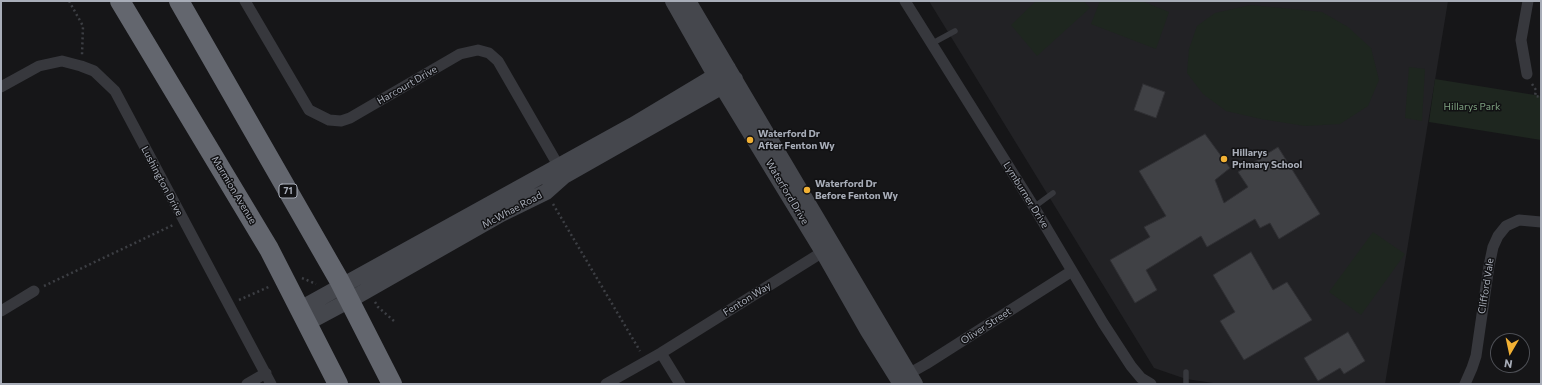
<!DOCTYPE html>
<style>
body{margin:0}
#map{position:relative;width:1542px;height:385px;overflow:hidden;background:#161618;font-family:Commissioner,sans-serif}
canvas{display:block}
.frame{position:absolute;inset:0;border:2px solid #a8adb8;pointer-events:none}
.north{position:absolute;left:1490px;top:333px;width:40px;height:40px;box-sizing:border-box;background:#111113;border:1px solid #4d4f55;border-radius:50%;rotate:189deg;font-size:11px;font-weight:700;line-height:16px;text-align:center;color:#a8adb8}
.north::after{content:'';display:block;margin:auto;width:14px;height:18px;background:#f2b134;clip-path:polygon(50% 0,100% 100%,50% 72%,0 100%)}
</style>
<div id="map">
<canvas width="1542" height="385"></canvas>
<div class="frame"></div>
<div class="north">N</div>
</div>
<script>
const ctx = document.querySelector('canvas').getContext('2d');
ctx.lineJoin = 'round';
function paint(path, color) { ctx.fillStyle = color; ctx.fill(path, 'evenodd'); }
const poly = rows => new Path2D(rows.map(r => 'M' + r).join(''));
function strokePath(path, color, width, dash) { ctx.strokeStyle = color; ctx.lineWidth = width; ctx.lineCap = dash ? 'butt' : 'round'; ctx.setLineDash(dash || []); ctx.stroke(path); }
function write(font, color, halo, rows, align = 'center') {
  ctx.font = font + ' Commissioner,sans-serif'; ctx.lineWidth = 3; ctx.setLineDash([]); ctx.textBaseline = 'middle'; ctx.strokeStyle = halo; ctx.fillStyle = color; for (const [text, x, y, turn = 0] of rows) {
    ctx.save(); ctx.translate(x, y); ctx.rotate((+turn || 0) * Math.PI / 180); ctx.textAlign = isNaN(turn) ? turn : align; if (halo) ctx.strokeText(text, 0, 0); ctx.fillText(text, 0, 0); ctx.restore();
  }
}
paint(poly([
 [929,1,1448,1,1385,384,1220,384,1186,379,1154,368]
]), '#222225');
paint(poly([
 [1036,1,1084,1,1090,8,1037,56,1011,25],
 [1100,1,1142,1,1169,12,1156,49,1091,24],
 [1251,5,1322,12,1348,27,1371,48,1379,80,1368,106,1340,124,1305,126,1261,119,1226,111,1203,94,1187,73,1189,49,1197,26,1215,13],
 [1409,67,1425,69,1422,121,1405,118],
 [1435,79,1541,96,1541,140,1429,122],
 [1373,232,1405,254,1361,315,1329,292]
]), '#1e261f');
const building = poly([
 [1143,84,1165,92,1156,118,1134,110,1143,84],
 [1205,134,1230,168,1215,180,1224,203,1248,187,1238,172,1278,147,1320,214,1279,239,1270,223,1260,228,1255,219,1207,247,1201,236,1146,270,1157,290,1135,303,1110,260,1150,237,1144,227,1166,216,1139,171,1205,134],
 [1251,252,1273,290,1287,282,1312,320,1244,360,1220,321,1235,312,1213,275,1251,252],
 [1348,332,1365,361,1344,374,1340,368,1318,381,1304,358,1348,332]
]);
paint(building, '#404145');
strokePath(building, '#303034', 1);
strokePath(poly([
 [69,1,83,26,82,55],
 [1532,84,1536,90,1535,96,1541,97],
 [553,204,640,351],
 [302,278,316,284],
 [44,286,173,225],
 [239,300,271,286],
 [375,302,378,307,394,321]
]), '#3d3f44', 2.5, [2, 3]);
strokePath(poly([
 [931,44,955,31],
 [1034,207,1053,193],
 [1186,384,1186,372]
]), '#37383d', 5.5);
strokePath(poly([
 [245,1,309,110,329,120,341,121,350,118,460,54,478,50,489,53,498,61,562,172],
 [905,1,1034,207,1103,323,1131,366,1141,378,1151,384],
 [1527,74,1521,40,1528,1],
 [1,87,39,66,62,61,81,66,94,71,115,91,271,384],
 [1,311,34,291],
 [661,353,680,384],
 [903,377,926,364,1072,271],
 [247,384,266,373],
 [606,384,661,353,829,248],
 [1465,384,1472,368,1476,356,1489,266,1493,247,1498,236,1506,226,1519,220,1541,222]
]), '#37383d', 11);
strokePath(poly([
 [673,1,715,75,823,252,868,331,901,384],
 [688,1,915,384],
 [300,309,633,125,728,68],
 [307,323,350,300,501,214,546,192,564,176,735,79]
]), '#45474d', 16);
strokePath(poly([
 [120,1,269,249,338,384],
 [179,1,339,280,392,384]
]), '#63666e', 20);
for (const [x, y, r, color] of [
 [750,140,4,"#f2b134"],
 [1224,159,4,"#f2b134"],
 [807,190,4,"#f2b134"]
]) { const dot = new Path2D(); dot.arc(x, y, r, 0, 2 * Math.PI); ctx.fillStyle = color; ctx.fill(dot); strokePath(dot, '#111113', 1.5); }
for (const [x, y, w] of [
 [288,191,18]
]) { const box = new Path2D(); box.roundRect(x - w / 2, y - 7, w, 14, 3); ctx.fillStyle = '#111113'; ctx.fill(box); strokePath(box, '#a8adb8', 1); }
write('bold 9px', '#a8adb8', null, [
 ["71",288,191]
]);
write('10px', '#a8adb8', '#111113', [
 ["Harcourt Drive",407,85,-30],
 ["Lushington Drive",162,181,62],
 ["Marmion Avenue",234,190,59],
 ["Waterford Drive",787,192,59],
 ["Lymburner Drive",1026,195,58],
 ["McWhae Road",512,210,-28],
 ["Clifford Vale",1486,286,-81],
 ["Fenton Way",747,299,-32],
 ["Oliver Street",986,326,-33]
]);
write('10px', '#7fa381', '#111113', [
 ["Hillarys Park",1472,107]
]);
write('bold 10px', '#a8adb8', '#111113', [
 ["Waterford Dr",758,134],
 ["After Fenton Wy",758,146],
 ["Hillarys",1232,153],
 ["Primary School",1232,165],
 ["Waterford Dr",815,184],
 ["Before Fenton Wy",815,196]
], 'left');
</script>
